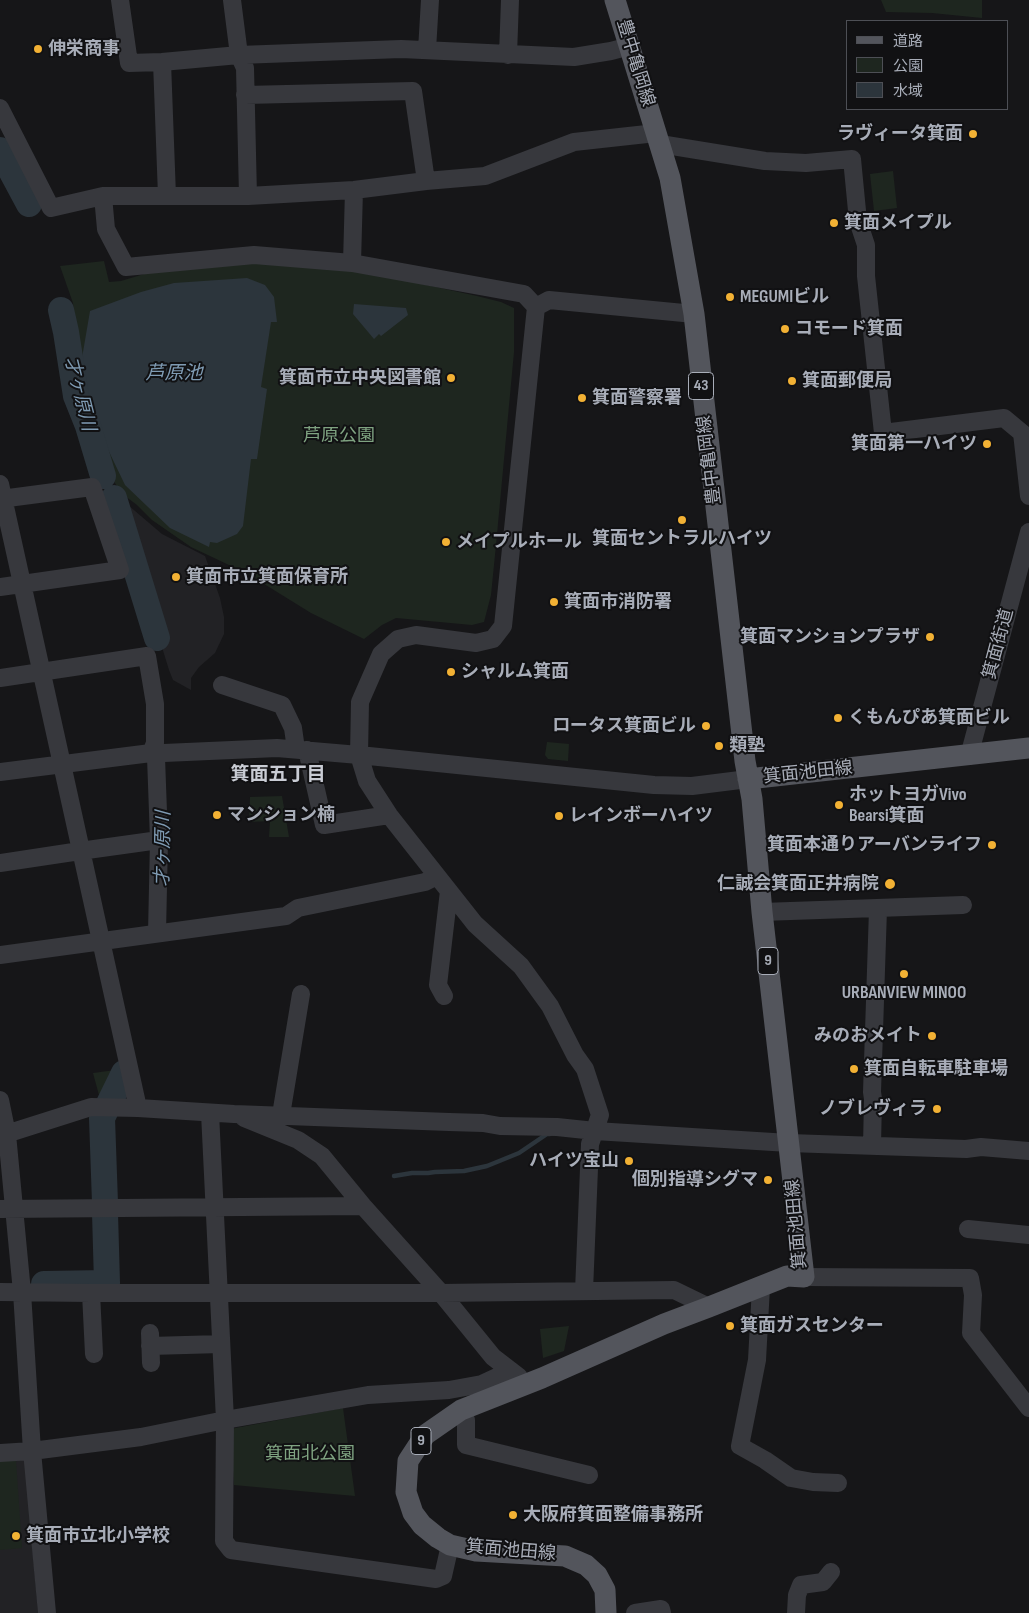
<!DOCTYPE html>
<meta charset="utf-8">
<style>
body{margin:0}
#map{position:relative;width:1029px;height:1613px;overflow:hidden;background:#161618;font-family:"Sofia Sans Condensed","Noto Sans JP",sans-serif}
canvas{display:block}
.legend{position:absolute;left:846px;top:20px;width:162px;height:90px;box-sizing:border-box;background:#111113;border:1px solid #4d4f55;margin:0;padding:6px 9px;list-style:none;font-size:15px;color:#a8adb8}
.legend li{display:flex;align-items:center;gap:10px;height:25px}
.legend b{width:25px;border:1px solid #4d4f55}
</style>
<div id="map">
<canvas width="1029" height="1613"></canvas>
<ul class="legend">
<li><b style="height:6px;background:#53555c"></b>道路</li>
<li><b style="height:14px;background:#1e261f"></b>公園</li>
<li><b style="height:14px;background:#2c353c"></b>水域</li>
</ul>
</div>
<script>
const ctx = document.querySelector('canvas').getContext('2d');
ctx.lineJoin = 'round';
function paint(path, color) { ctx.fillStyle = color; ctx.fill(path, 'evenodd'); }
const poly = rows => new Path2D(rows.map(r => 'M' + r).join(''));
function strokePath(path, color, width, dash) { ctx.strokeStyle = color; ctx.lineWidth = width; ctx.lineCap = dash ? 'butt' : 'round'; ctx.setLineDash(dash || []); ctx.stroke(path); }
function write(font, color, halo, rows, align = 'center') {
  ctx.font = font + ' "Sofia Sans Condensed","Noto Sans JP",sans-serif'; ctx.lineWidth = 4; ctx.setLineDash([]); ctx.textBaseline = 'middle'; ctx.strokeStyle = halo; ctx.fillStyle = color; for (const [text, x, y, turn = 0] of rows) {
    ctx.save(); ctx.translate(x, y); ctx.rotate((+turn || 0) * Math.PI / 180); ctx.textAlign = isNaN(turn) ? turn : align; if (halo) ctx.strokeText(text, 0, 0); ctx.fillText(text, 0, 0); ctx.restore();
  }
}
paint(poly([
 [121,499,162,534,205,556,220,598,224,617,224,634,215,653,199,667,191,678,191,690,173,680,169,670,117,501],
 [25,1458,38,1613,0,1613,0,1459]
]), '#222225');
paint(poly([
 [881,0,982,0,982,18,932,13,886,12],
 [893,171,897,208,874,211,870,174],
 [104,261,109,282,121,281,154,271,238,261,317,265,413,282,477,296,501,302,514,308,514,352,496,545,491,595,484,622,472,625,396,618,382,625,364,639,311,613,248,574,191,547,152,520,137,505,121,493,109,473,97,446,81,384,73,303,60,266],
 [547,742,569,744,568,761,548,759,545,755],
 [282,796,289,837,269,837,270,821,249,822,250,797],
 [123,1069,110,1093,99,1095,93,1073],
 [569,1326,564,1351,543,1358,540,1329],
 [343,1408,355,1496,234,1485,230,1429],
 [16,1460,22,1548,0,1550,0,1461]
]), '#1e261f');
paint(poly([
 [247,278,265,285,274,297,277,322,271,322,261,387,267,389,257,459,251,459,243,526,237,534,217,543,210,542,209,547,170,528,125,485,101,435,87,389,82,358,90,311,141,292,174,283],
 [354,304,406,308,408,315,381,336,379,334,374,339,353,314]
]), '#2c353c');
strokePath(poly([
 [394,1176,412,1173,428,1173,435,1172,464,1171,487,1166,519,1153,547,1134,550,1134]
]), '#2c353c', 4.5);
strokePath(poly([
 [0,150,29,204],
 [61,310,66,332,76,396,88,426,103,476],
 [114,498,157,638],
 [105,1203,102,1118,124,1073],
 [44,1284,107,1283,105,1213]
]), '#2c353c', 26);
strokePath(poly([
 [120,0,129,63,162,62,239,55,401,49,574,57,611,51,630,46],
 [232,0,239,55,245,68,248,196],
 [427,50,430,0],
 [508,55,510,0],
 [162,62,167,196],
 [245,95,413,91,426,181],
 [0,108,51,208,103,196,248,196,354,190,426,181,485,176,574,142,656,133],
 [660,144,765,161,806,163,852,159,858,221,866,245,866,276,883,433,1004,418,1022,433,1029,496],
 [103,196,106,229,126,267,254,255,352,263,524,294,536,307],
 [352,263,354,190],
 [694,314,549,300,536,307,503,626,493,639,476,643,416,635,398,639,381,654,360,702,359,755,654,785,692,786,748,779],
 [0,484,138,1108],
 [0,499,92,487,120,570,0,587],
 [0,678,147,656,155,704,155,743,151,753,0,772],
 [222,685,282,705,293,728,296,749],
 [307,750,324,825,389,815],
 [164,753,277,748,359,755,367,781,389,815,475,924,521,966,550,1006,575,1055,585,1069,600,1115,590,1144,584,1291],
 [969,756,1029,532],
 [156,757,159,840,157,933],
 [0,863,80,851,159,840],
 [762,912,963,905],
 [0,955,286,916,298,908,425,882,437,876],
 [444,996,438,985,449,891],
 [0,1100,7,1134,22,1292,32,1451,47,1613],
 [210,1113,225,1420,224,1541,231,1550,436,1579,443,1576,450,1545],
 [281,1115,301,994],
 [244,1118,298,1140,322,1156,363,1206,441,1293,493,1357,519,1377],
 [0,1136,91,1107,138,1108,234,1114,449,1122,483,1123,500,1126,557,1127,595,1131,789,1143,966,1149,981,1147,1029,1151],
 [872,1146,873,1099,872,1092,878,909],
 [0,1209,363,1206],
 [968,1229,1029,1235],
 [804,1277,970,1278,973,1295,971,1333,1029,1408],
 [761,1287,757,1360,740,1446,765,1460,791,1478,813,1482,838,1483],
 [0,1292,91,1293,441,1293,674,1290,709,1307],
 [91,1293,94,1354],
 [150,1333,151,1363],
 [150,1346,221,1344],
 [461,1410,466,1420,466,1445,589,1475],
 [0,1453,32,1451,141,1437,225,1420,368,1395,449,1390,482,1384,510,1371],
 [635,1613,661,1609,662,1613],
 [796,1613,797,1595,801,1585,823,1582,831,1572]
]), '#37383d', 18);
strokePath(poly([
 [748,779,1029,748],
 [606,1613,605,1590,597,1575,586,1565,565,1556,476,1551,450,1545,438,1538,422,1525,413,1513,406,1492,408,1461,425,1435,461,1410,542,1378,664,1324,709,1307,787,1276,804,1277,762,912,752,799,745,761,694,314,670,178,615,0]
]), '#53555c', 21);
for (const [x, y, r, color] of [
 [38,49,5,"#f2b134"],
 [973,134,5,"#f2b134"],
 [834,223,5,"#f2b134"],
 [730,297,5,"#f2b134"],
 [785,329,5,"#f2b134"],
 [451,378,5,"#f2b134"],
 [792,381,5,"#f2b134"],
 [582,398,5,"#f2b134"],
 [987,444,5,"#f2b134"],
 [682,520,5,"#f2b134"],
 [446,542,5,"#f2b134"],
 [176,577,5,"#f2b134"],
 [554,602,5,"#f2b134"],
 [930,637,5,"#f2b134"],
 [451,672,5,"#f2b134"],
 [838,718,5,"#f2b134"],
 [706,726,5,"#f2b134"],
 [719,746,5,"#f2b134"],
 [839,805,5,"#f2b134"],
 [217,815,5,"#f2b134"],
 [559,816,5,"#f2b134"],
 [992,845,5,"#f2b134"],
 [890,884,6,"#f2b134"],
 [904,974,5,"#f2b134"],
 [932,1036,5,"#f2b134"],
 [854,1069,5,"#f2b134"],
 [937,1109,5,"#f2b134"],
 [629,1161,5,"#f2b134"],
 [768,1180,5,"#f2b134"],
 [730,1326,5,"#f2b134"],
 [513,1515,5,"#f2b134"],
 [16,1536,5,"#f2b134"]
]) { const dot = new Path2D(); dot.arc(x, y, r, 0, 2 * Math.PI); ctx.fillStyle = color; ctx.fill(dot); strokePath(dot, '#111113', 2); }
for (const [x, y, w] of [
 [701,386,25],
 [768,961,20],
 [421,1441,20]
]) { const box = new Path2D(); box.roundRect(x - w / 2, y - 13.5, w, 27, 4); ctx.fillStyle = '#111113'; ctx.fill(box); strokePath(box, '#a8adb8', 1); }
write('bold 16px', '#a8adb8', null, [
 ["43",701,386],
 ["9",768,961],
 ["9",421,1441]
]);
write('bold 18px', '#a8adb8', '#111113', [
 ["伸栄商事",48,49],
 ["ラヴィータ箕面",963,134,"right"],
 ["箕面メイプル",844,223],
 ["MEGUMIビル",740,297],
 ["コモード箕面",795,329],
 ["箕面市立中央図書館",441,378,"right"],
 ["箕面郵便局",802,381],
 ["箕面警察署",592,398],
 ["箕面第一ハイツ",977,444,"right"],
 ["箕面セントラルハイツ",682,539,"center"],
 ["メイプルホール",456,542],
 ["箕面市立箕面保育所",186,577],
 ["箕面市消防署",564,602],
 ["箕面マンションプラザ",920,637,"right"],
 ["シャルム箕面",461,672],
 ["くもんぴあ箕面ビル",848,718],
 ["ロータス箕面ビル",696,726,"right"],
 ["類塾",729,746],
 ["ホットヨガVivo",849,795],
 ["Bearsi箕面",849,816],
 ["マンション楠",227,815],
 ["レインボーハイツ",569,816],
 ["箕面本通りアーバンライフ",982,845,"right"],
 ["仁誠会箕面正井病院",879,884,"right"],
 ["URBANVIEW MINOO",904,993,"center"],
 ["みのおメイト",922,1036,"right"],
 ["箕面自転車駐車場",864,1069],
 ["ノブレヴィラ",927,1109,"right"],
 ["ハイツ宝山",619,1161,"right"],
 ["個別指導シグマ",758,1180,"right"],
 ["箕面ガスセンター",740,1326],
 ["大阪府箕面整備事務所",523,1515],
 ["箕面市立北小学校",26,1536]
], 'left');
write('18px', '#a8adb8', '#111113', [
 ["豊中亀岡線",635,63,73],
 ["豊中亀岡線",710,460,-97],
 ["箕面街道",999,644,-75],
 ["箕面池田線",808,773,-6],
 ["箕面池田線",797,1224,-95],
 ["箕面池田線",511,1551,5]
]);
write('18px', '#7fa381', '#111113', [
 ["芦原公園",339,436],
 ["箕面北公園",310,1454]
]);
write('italic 19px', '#7f9bb3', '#111113', [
 ["芦原池",174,374],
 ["才ヶ原川",79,394,76],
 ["才ヶ原川",164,849,-89]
]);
write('bold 19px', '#c9ccd4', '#111113', [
 ["箕面五丁目",278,775]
]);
</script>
